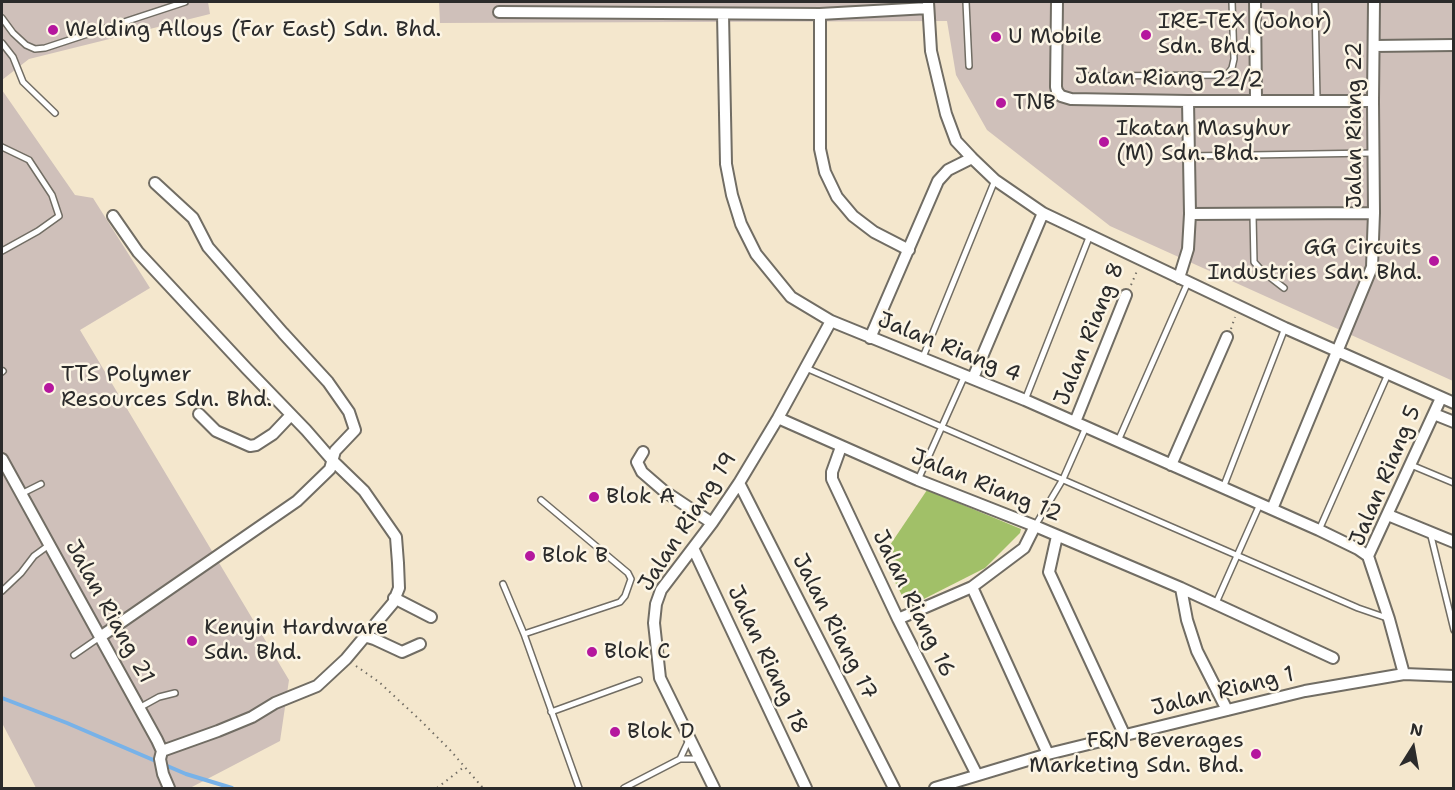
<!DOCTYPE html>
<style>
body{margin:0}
#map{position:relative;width:1455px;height:790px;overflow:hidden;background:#f4e7cd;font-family:"Shantell Sans",sans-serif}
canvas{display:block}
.frame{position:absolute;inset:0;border:3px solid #2b2b2b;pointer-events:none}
.north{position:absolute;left:1383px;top:718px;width:60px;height:60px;-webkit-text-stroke:4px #fcf5e5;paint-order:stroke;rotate:11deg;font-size:16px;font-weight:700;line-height:24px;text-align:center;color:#2b2b2b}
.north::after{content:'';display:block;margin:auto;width:21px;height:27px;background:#2b2b2b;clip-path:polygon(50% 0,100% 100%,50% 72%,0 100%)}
</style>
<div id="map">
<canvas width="1455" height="790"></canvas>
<div class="frame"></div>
<div class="north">N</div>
</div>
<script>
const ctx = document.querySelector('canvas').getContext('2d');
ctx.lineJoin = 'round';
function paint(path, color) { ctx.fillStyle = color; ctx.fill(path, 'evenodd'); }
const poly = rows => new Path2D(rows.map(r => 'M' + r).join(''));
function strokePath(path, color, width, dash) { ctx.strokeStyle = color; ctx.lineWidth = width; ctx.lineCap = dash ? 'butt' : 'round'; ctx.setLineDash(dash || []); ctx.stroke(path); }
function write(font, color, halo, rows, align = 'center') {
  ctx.font = font + ' "Shantell Sans",sans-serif'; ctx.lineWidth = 5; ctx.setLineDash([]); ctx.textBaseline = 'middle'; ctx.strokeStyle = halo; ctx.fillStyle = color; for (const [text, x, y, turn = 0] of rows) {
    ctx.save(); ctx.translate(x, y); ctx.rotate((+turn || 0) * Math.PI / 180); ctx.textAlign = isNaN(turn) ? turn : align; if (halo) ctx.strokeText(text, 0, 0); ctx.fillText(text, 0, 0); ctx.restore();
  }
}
paint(poly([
 [2,2,208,2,210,14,29,59,2,80],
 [439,2,1453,2,1453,381,1110,226,987,130,956,75,947,21,440,23],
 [2,90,75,195,93,198,150,288,80,330,289,680,280,741,190,788,36,788,2,723]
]), '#cfc0ba');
paint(poly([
 [927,490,1021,529,1020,533,985,568,908,607,882,557]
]), '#a1c068');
strokePath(poly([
 [2,698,67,723,186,774,232,788]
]), '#78b2e8', 4);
const lane = poly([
 [966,2,969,66],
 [1315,2,1317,100],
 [2,18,13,33,26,45,35,49,45,48,185,2],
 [2,43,13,57,23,82,55,113],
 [1090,76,1227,75,1232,68,1234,59,1232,2],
 [2,147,29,160,52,195,59,216,38,231,2,251],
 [1189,156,1373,153],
 [1253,215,1254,262,1262,271,1284,288],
 [923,357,995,180],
 [806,368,1358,608,1387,618],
 [2,372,3,371],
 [1025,400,1090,235],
 [1118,441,1188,282],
 [1411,465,1454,483],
 [918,480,965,375],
 [1223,488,1285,328],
 [21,494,41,484],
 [1035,526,1063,479,1086,427],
 [1319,530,1388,374],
 [1430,532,1454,630],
 [503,584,524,634,579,788],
 [2,591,21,573,34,556,49,545],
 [1216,603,1260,504],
 [524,634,620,602,625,596,631,579,628,573,541,500],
 [74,655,100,637],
 [139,708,159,697,175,693],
 [551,712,639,680],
 [680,759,688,742,687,739],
 [624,788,680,759,698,759]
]);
const street = poly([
 [928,2,931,51,946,114,956,141,972,158,995,180,1043,213,1285,328,1454,403],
 [1057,2,1056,87,1057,91,1061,96,1071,99,1188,101,1373,101],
 [1255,2,1256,100],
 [499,12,820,14,928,8],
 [723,14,726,164,732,195,741,224,756,254,791,297,831,321,1025,400,1319,530,1358,549,1368,556],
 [820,14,820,149,825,172,837,197,853,216,874,232,909,250],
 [1374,46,1454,45],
 [1190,214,1374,213],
 [113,216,138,252,247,369,306,430,333,461,364,491,396,537,398,563,399,588,393,603,346,659,317,686,275,703,252,717,218,731,162,751],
 [1179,278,1188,249,1190,214,1188,101],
 [870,338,938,181,948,170,972,158],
 [973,378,1043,213],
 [199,414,216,431,250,446,256,445,273,434,291,415],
 [1434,414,1454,422],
 [778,418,918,480,1035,526,1181,588,1333,658],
 [1075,422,1126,295],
 [841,447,832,472,832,479,898,619,977,775],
 [643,452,637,462,642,472,664,491,712,523],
 [2,459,157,740,162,751,160,759,163,774,169,788],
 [1171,465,1227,337],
 [739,483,894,788],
 [1272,509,1372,267,1374,213,1373,101,1374,2],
 [1388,515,1454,542],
 [1057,536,1049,572,1125,736],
 [693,548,806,788],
 [972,587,1048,754],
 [1181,588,1187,620,1197,651,1227,710],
 [394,598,431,617],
 [898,619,972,587,1024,548,1035,526],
 [364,636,374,639,402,652,420,644],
 [100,637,297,501,330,469,335,451,355,430,349,412,328,382,283,333,208,247,193,218,155,183],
 [1404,674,1389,619,1368,556,1441,398],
 [714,788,660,678,654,623,656,604,661,590,712,523,739,483,778,418,831,321],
 [935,788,1048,754,1305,691,1404,674,1454,676]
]);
strokePath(lane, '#716d64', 8);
strokePath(street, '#716d64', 14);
strokePath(poly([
 [1131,285,1137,271],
 [1231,329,1235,317],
 [356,666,379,682,419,719,450,750,483,788],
 [437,788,464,767]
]), '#716d64', 2, [1.5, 4.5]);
strokePath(lane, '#fff', 5);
strokePath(street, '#fff', 10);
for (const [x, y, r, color] of [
 [53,30,6,"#b5179e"],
 [1146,35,6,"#b5179e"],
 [996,37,6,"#b5179e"],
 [1001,103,6,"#b5179e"],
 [1104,142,6,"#b5179e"],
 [1434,261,6,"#b5179e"],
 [49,388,6,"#b5179e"],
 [594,497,6,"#b5179e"],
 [530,556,6,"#b5179e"],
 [192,641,6,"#b5179e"],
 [592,652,6,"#b5179e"],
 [615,732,6,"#b5179e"],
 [1256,754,6,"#b5179e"]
]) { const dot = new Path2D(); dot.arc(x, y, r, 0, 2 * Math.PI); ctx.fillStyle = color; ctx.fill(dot); strokePath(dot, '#fcf5e5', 2); }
write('22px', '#2b2b2b', '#fcf5e5', [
 ["IRE-TEX (Johor)",1158,22],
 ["Sdn. Bhd.",1158,47],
 ["Welding Alloys (Far East) Sdn. Bhd.",65,30],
 ["U Mobile",1008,37],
 ["TNB",1013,103],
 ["Ikatan Masyhur",1116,129],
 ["(M) Sdn. Bhd.",1116,154],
 ["GG Circuits",1422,248,"right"],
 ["Industries Sdn. Bhd.",1422,273,"right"],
 ["TTS Polymer",61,375],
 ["Resources Sdn. Bhd.",61,400],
 ["Blok A",606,497],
 ["Blok B",542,556],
 ["Kenyin Hardware",204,628],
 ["Sdn. Bhd.",204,653],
 ["Blok C",604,652],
 ["Blok D",627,732],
 ["F&N Beverages",1244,741,"right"],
 ["Marketing Sdn. Bhd.",1244,766,"right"]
], 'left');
write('22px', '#2b2b2b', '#fcf5e5', [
 ["Jalan Riang 22/2",1169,79,1],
 ["Jalan Riang 22",1355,125,-90],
 ["Jalan Riang 8",1090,334,-68],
 ["Jalan Riang 4",949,348,22],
 ["Jalan Riang 5",1386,476,-67],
 ["Jalan Riang 12",986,486,22],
 ["Jalan Riang 19",688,522,-57],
 ["Jalan Riang 16",913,604,64],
 ["Jalan Riang 21",109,612,61],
 ["Jalan Riang 17",834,627,63],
 ["Jalan Riang 18",767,660,65],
 ["Jalan Riang 1",1223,692,-14]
]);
</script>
